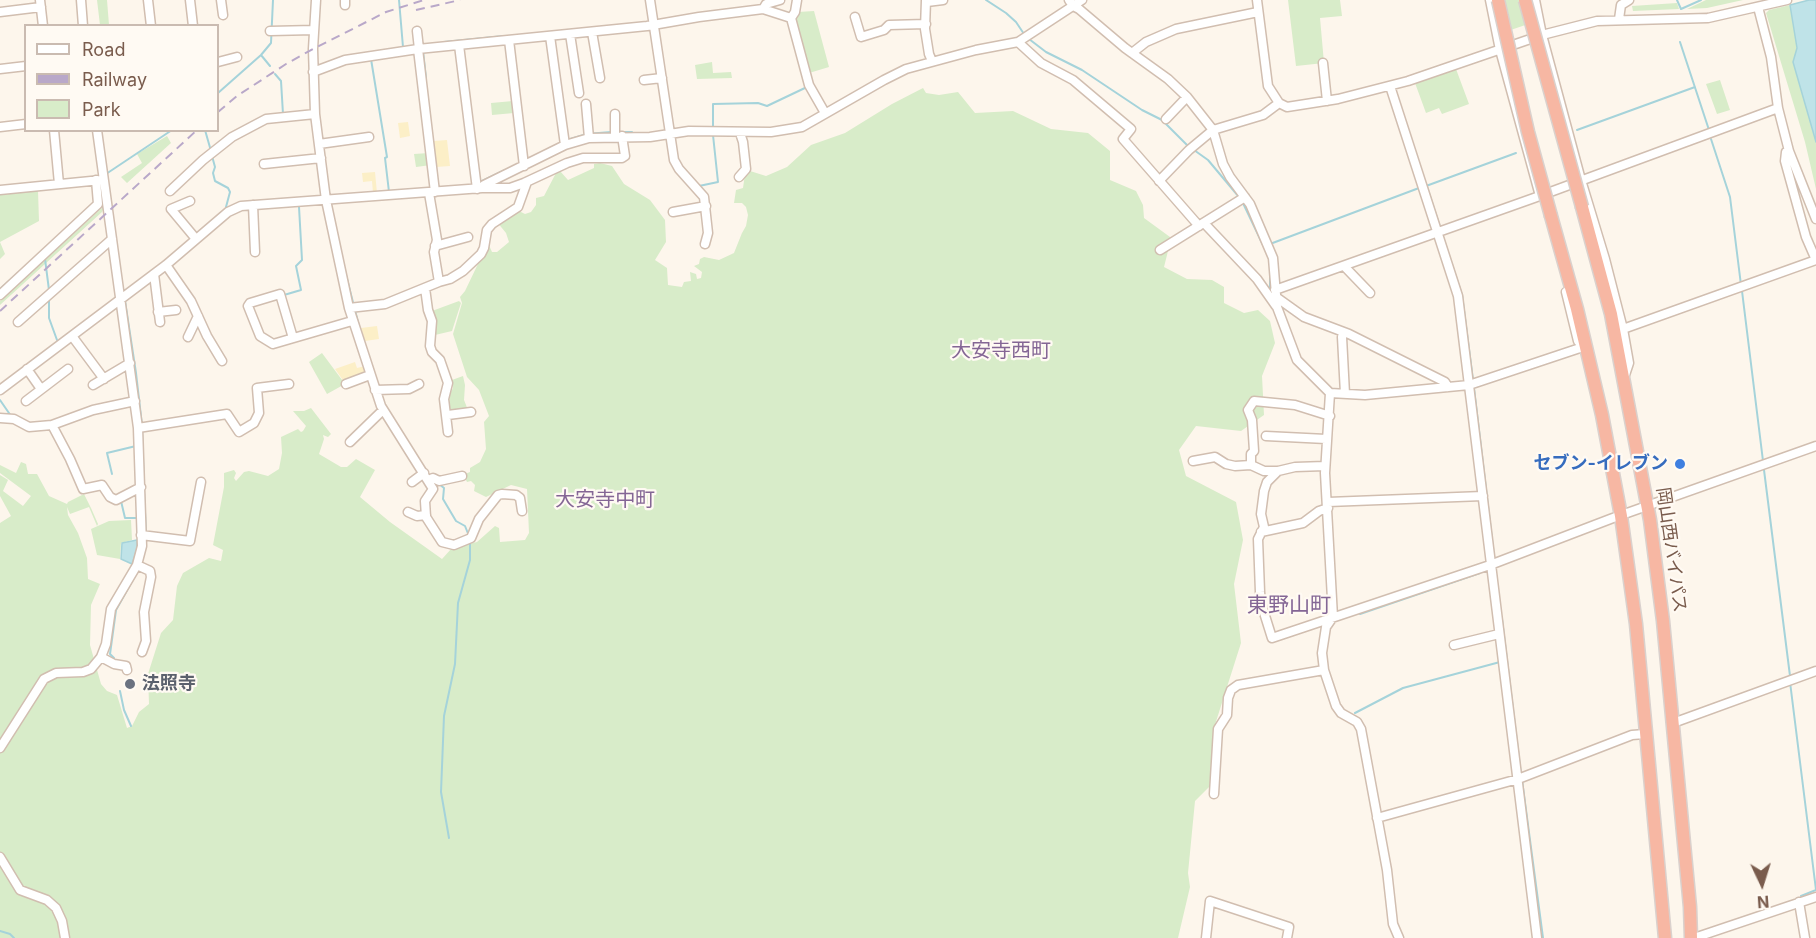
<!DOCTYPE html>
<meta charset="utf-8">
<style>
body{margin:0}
#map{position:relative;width:1816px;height:938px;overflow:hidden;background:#fdf6ec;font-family:Inter,sans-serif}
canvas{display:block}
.legend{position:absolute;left:24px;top:24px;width:195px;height:108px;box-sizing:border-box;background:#fffaf3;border:2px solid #cabbb1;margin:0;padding:8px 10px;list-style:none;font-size:18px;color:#7a5c4d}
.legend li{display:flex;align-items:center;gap:12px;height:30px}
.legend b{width:30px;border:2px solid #cabbb1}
.north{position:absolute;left:1732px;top:854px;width:60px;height:60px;-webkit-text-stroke:4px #fffaf3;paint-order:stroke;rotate:176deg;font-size:16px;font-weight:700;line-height:24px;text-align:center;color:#7a5c4d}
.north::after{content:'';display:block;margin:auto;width:21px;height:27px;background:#7a5c4d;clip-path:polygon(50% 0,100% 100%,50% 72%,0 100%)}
</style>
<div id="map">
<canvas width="1816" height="938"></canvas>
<ul class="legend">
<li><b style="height:8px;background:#fff"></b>Road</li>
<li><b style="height:8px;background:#b9a8c9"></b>Railway</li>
<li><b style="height:16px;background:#d8ecc9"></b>Park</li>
</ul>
<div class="north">N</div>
</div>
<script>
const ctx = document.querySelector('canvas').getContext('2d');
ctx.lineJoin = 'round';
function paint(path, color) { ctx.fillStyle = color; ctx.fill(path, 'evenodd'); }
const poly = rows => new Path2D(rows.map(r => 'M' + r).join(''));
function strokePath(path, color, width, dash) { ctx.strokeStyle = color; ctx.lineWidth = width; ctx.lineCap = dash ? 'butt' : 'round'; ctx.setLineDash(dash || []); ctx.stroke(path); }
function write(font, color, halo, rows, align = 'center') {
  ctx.font = font + ' Inter,"Noto Sans JP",sans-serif'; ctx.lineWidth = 4.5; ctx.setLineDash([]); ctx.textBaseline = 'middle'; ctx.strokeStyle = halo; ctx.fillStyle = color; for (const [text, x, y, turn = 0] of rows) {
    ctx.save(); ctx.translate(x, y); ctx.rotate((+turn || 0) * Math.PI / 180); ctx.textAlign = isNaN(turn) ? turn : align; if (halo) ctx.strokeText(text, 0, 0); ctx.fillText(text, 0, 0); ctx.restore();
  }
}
paint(poly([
 [97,0,107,0,109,25,100,25],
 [1288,0,1340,0,1342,16,1320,18,1324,63,1296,66],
 [1492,0,1530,0,1537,21,1502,33],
 [1706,0,1743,0,1707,8,1687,9],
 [1677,3,1679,9,1633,11,1632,6],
 [1790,5,1797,48,1793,62,1816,142,1816,189,1805,142,1766,13,1769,10],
 [814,11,829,67,809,73,795,18,798,12],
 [712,62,713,73,731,72,732,78,697,79,695,65],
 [1456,69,1469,104,1442,114,1439,108,1426,113,1415,83],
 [1720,80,1730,110,1717,114,1706,84],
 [923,88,926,93,939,95,958,92,975,113,1013,111,1051,129,1088,133,1110,151,1110,180,1136,191,1143,205,1144,218,1170,237,1169,247,1164,267,1187,279,1212,280,1224,287,1224,303,1244,313,1258,310,1270,321,1275,343,1262,376,1264,415,1241,431,1196,426,1179,450,1186,476,1236,502,1243,540,1234,584,1241,643,1213,731,1210,786,1195,801,1188,873,1190,887,1178,938,0,938,0,523,11,516,0,496,0,475,8,480,3,491,23,506,31,496,0,473,0,465,16,473,21,462,26,464,28,474,37,474,49,496,67,504,68,502,84,494,91,508,98,524,97,526,89,507,70,514,67,507,68,515,78,533,87,558,88,579,100,584,91,605,90,645,101,684,107,691,117,695,127,728,132,726,139,712,149,704,148,674,161,633,173,620,177,586,183,573,209,558,221,561,223,550,213,545,224,487,224,473,234,470,236,473,234,478,236,481,244,472,249,471,268,476,279,469,282,453,281,437,298,429,301,432,303,431,306,426,293,411,304,411,311,408,331,434,328,437,323,435,324,439,319,454,341,467,347,467,356,459,375,470,360,497,390,522,442,559,452,548,477,542,495,526,499,528,500,542,525,540,529,533,527,489,511,485,486,497,474,491,475,485,471,481,467,482,465,478,465,474,470,472,470,468,480,462,486,449,484,422,489,416,479,390,467,377,453,334,462,303,460,297,465,291,488,243,492,252,497,252,509,242,506,233,497,222,517,210,525,214,531,212,536,205,536,198,544,196,556,173,560,171,568,180,594,168,594,164,600,163,612,166,624,184,650,200,665,220,666,242,655,260,667,268,668,285,682,287,684,282,691,281,690,272,696,274,697,279,701,278,702,272,694,266,699,264,700,259,704,257,719,260,734,253,742,233,746,226,748,215,746,207,742,203,734,203,736,190,743,188,745,174,750,171,766,176,787,167,811,145,845,133,892,104],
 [513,101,514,113,492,115,491,103],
 [167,136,171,143,127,183,121,177,142,163,137,154],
 [429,153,431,165,416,167,414,154],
 [38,191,39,221,0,242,5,254,0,259,0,195],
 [104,206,102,212,90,223,0,305,0,301],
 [459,301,461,303,452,331,435,335,432,311],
 [322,353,345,384,327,394,309,362],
 [463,376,465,385,464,400,468,410,450,411,449,396,453,388,452,380],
 [131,520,132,540,121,543,120,559,97,555,91,529,109,521]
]), '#d8ecc9');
paint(poly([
 [408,122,410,136,400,138,398,123],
 [447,140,450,166,436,167,434,141],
 [375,172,377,193,373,193,372,181,363,182,362,173],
 [377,326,379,339,365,341,361,328],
 [355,362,357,368,365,366,369,375,345,383,335,369]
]), '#fcefc7');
const water = poly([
 [1809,0,1816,0,1816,142,1793,62,1797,48,1790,5,1809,0],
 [137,540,137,549,132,564,121,559,122,543,137,540]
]);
paint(water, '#bfe3e8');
strokePath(water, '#a5d3da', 1.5);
strokePath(poly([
 [399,0,403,47,405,47],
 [986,0,1006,13,1016,22,1024,34],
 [1677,0,1681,9,1701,0],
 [1029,39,1046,52,1082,70,1142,110,1162,120,1189,147],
 [444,42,504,36],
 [1680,42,1709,130],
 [423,51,426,78],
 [261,55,270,66],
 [371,59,387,157,385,158,389,192],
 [275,74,281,81,283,114],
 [218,93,261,55,271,43,273,0],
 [713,128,713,104,758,103,767,106,807,87],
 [205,130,211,151],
 [1577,130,1695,87],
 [617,132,632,132],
 [1711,139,1730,197,1741,285],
 [567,140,587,134,611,132],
 [1194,150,1208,160,1239,197],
 [212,156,215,167,213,173,215,181,228,188,230,192,226,207],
 [106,174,172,130],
 [478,183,505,170],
 [699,186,718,182,713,135],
 [1426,186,1516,153],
 [1427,187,1440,227],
 [1242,201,1263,245],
 [1443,237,1462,295,1473,380],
 [1270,244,1419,188],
 [45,259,49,290],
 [1270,270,1270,288],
 [345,271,359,326],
 [0,289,20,271],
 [1742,291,1763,461],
 [284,295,301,290,296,266,302,260,299,207],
 [49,299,49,318,57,340],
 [125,301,136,373,142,425],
 [1474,388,1494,556],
 [0,400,11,416],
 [142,431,144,485],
 [1764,470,1790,676],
 [112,474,107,453,136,446],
 [439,484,444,488,443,499,456,521,465,526,469,536],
 [144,491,146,533],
 [121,501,125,518,137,518],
 [1360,614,1480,573],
 [1502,619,1521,775],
 [114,658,110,654,116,610,135,576],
 [1790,682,1816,890,1801,896],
 [120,691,124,710,131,726],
 [1355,713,1403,688,1500,662],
 [1522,780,1543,938],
 [449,838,441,792,444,716,455,664,458,603,470,560,470,541],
 [0,931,10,934,14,938]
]), '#a5d3da', 2);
const minor = poly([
 [40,0,43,26],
 [81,0,83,26],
 [148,0,151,26],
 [190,0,193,26],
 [221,0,223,15],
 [316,0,313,49,315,114,326,200,349,308,381,406,433,489,425,501,426,517,442,542,454,545,471,538,479,519,498,495,502,494,516,495,520,498,522,511],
 [650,0,674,160,679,169,704,197,708,233,705,244],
 [926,0,925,29,929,54,932,61],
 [1069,0,1073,6,1079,9,1125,48,1168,79,1187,97,1213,130,1223,164,1230,177,1250,204,1273,258,1277,307,1297,360,1330,393,1325,473,1333,617,1326,627,1322,653,1324,670,1336,706,1341,713,1357,722,1361,729,1387,870,1393,924,1399,938],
 [1257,0,1268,86,1279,103,1287,107,1338,99,1408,81,1542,35,1597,21,1708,18,1787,0],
 [1490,0,1500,50,1540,196],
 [1535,0,1542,35,1581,180,1605,259,1623,329,1629,363,1624,378],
 [927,2,943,0],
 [345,5,345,0],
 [1758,7,1771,57,1778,108,1789,151,1816,219],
 [763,9,766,4,780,0],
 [0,12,41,7],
 [855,17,861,37,884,30,889,25,926,24],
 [791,18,795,12,797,0],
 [1619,19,1621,5,1629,0],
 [270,31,314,30],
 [417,31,419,49],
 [592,32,600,78],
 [570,34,579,93],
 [550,36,565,145],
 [509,40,524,166],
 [1018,42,1041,63,1073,80,1131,129,1123,139,1199,226],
 [459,45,477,189],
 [418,49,435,192],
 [1132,53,1146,42,1176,29,1258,12],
 [218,62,237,57],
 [1323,63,1327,101],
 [0,69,26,66],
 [313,72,345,60,418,49,647,26,699,17,763,9,791,18,809,85,825,113],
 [644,80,662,78],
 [1390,86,1458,296,1537,938],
 [586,104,589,138],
 [615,114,615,136],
 [1166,119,1187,97],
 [0,127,26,124],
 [54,130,59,184],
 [319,144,369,137],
 [1789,151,1786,152,1785,161,1806,237,1816,260],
 [264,164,321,158],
 [739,177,746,169,743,142,740,133],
 [1159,181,1189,150,1213,130,1263,115,1279,103],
 [482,188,510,188,524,183,567,163,583,158,622,158,625,156,622,136],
 [0,190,101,180],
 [170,191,203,160,232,137,266,119,315,114],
 [190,201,171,209,196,239],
 [253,205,255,252],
 [673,212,706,206],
 [1204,223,1257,279,1276,306],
 [435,246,468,237],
 [1160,250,1245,197],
 [166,265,191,301,207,336,222,361],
 [1344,266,1370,293],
 [154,274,160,322],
 [439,282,450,279,463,271,481,254,484,248,487,230,492,224,518,207,527,182],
 [425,288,428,310,432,321,430,346,432,352,440,360,448,383,444,399,448,432],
 [1275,290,1534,198,1778,108],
 [1566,292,1578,341],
 [0,295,98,204,96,180],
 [1276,297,1304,317,1349,334,1445,382,1448,387],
 [349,308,385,304,439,282,434,252,437,240,429,193],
 [158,312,176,310],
 [18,322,112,239],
 [1623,329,1816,260],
 [72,336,104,379],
 [188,337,198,316],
 [1342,337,1345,394],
 [293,338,280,294,250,303,248,306,260,336,273,344,352,321],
 [27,369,41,389],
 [346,384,370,375],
 [93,385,130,363],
 [0,390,166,265,228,212,241,206,482,188,484,185,565,145,589,138,650,137,689,131,771,132,802,127,884,80,906,69,976,50,1018,42,1082,0],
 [375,390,409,389,419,384],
 [1330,393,1365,395,1469,385,1580,348],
 [26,401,68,369],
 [448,415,471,412],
 [0,418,14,419,29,427,52,425,93,410,135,401],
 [52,425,70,459,83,489,102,485,110,497,116,500,141,487],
 [138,428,227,414,239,432,254,423,259,413,257,388,289,384],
 [1266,436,1326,439],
 [350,442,383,410],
 [1193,461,1215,457,1226,464,1235,466,1251,465,1264,471,1277,471],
 [1251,465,1251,454,1254,451,1252,420,1248,410,1254,401,1295,405,1330,416],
 [1325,466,1295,467,1278,471,1267,482,1264,491,1261,514,1264,527,1258,539,1260,592,1261,603,1272,638,1490,565,1613,518,1816,446],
 [428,480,433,478,439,481,462,476],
 [412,482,424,473],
 [1328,502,1483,496],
 [408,512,417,516,426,515],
 [1261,532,1303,523,1319,511,1328,508],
 [141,535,190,541,201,482],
 [137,565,150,571,151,577,144,612,146,641,142,652],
 [1454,645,1499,634],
 [101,657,114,664,126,666,127,670],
 [1673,723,1816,671],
 [0,748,44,679,56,673,83,672,91,669,101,657,106,644,111,609,137,565,142,546,138,428,97,130],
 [1214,794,1218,729,1227,715,1228,698,1231,690,1238,685,1324,670],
 [1377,818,1518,779,1632,735,1645,734],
 [0,857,20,890,47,900,56,908,62,921,65,938],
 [1799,902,1805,938],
 [1697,937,1816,897],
 [1206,938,1210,901,1289,927,1287,938]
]);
const highway = poly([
 [1582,207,1611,314,1650,520,1663,621,1690,907,1691,938],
 [1551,216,1577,309,1602,415,1621,516,1636,624,1665,938]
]);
strokePath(minor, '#d1beb0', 11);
strokePath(highway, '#dad1cd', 15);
strokePath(minor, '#fff', 8);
strokePath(highway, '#f7b7a3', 12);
strokePath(poly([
 [416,10,460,0],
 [218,112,237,96,286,64,313,49,386,12,424,0],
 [0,311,197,130]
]), '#b9a8c9', 2, [9, 6]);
const highwayBridge = poly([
 [1498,0,1528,132,1551,216],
 [1525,0,1582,207]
]);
strokePath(highwayBridge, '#dad1cd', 15, []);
strokePath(highwayBridge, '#f7b7a3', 12);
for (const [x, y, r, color] of [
 [1680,464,6,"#3f7fe0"],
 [130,684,6,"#6b7280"]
]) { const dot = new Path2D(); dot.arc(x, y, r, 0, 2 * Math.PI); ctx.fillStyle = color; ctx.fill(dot); strokePath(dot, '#fffaf3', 2); }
write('bold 18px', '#366cbe', '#fffaf3', [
 ["セブン-イレブン",1668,464]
], 'right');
write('18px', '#7a5c4d', '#fffaf3', [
 ["岡山西バイパス",1671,550,82]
]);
write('bold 18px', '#5b616d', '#fffaf3', [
 ["法照寺",142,684]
], 'left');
write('20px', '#846695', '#fffaf3', [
 ["大安寺西町",1001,351],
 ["大安寺中町",605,500]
]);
write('21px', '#846695', '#fffaf3', [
 ["東野山町",1289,606]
]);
</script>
